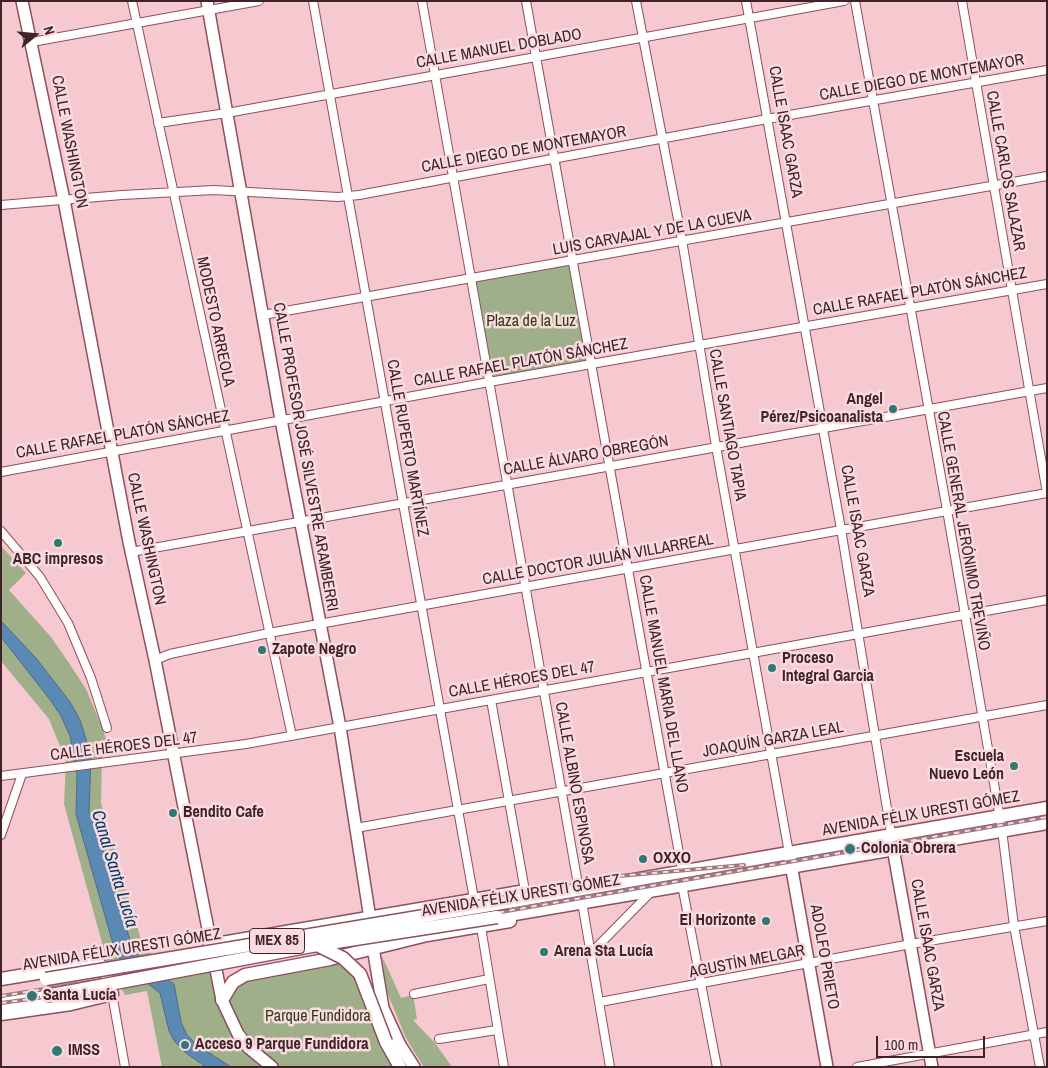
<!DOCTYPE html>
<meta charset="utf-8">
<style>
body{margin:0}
#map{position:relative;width:1048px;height:1068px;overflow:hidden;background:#f6c8d0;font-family:"Archivo Narrow",sans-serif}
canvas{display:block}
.frame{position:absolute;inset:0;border:2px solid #3f2328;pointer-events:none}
.north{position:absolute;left:10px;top:10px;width:50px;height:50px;-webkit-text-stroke:4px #f9dadf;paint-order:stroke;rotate:73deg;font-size:14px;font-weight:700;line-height:20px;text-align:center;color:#3f2328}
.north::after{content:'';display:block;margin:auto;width:18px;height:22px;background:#3f2328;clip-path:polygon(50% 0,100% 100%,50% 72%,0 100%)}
.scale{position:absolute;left:876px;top:1036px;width:109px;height:22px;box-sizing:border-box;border:2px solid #3f2328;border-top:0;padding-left:6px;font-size:15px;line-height:18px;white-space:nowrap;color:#3f2328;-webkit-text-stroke:4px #f9dadf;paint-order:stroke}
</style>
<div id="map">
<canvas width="1048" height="1068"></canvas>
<div class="frame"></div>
<div class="north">N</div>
<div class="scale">100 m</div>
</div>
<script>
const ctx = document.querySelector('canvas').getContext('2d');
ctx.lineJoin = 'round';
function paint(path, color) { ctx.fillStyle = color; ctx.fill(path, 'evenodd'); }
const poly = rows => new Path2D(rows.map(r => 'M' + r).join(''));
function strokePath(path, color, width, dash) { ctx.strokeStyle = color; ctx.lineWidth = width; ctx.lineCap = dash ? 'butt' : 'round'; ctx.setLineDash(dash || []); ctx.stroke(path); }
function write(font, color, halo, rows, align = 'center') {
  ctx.font = font + ' "Archivo Narrow",sans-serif'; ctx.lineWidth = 5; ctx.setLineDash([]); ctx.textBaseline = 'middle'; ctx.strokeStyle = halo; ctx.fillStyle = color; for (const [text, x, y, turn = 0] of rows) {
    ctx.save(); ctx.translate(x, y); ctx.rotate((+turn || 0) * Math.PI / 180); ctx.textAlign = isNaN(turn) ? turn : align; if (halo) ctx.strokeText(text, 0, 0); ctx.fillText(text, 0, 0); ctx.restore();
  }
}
paint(poly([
 [572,262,591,365,489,382,470,280],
 [1,546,26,573,9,590,51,637,69,663,86,689,102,727,111,754,102,756,101,803,142,943,151,953,181,976,213,971,217,988,246,980,342,964,357,977,393,1067,162,1067,147,991,125,995,107,961,64,804,66,761,49,719,1,661],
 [382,956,401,998,413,995,417,1019,413,1020,435,1043,452,1067,423,1066,406,1038,387,992]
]), '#9faf8a');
const water = poly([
 [1,621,36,658,70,702,80,720,91,755,89,814,93,817,132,947,145,964,174,984,181,1022,187,1035,197,1045,231,1067,206,1067,186,1053,175,1042,169,1031,160,993,125,966,120,959,115,951,76,814,77,775,70,736,61,716,51,701,1,637,1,621]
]);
paint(water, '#5a89b3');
strokePath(water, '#526a89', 1);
const street = poly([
 [132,1,292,736],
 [313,1,474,899],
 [422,1,579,890],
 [526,1,682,870],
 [636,1,682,240,716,446,789,853],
 [746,1,841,529,892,839],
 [855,1,947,510,1002,830,1014,926,1040,1067],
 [962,1,1047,493],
 [32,42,259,1],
 [158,123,227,113,844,1],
 [1,205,122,195,214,190,338,197,359,195,767,119,1047,70],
 [263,315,1047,176],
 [1,472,489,382,1047,284],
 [1,531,40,577,68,623,91,678,107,728],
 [131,552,1047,388],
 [155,660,170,654,269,633,1047,493],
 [491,700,525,891],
 [1,776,246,744,1047,600],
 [356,828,1047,705],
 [1,835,22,774],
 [682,885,717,1067],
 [582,902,610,1067],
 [481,927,504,1067],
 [591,953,651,892],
 [112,994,125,1067],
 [414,994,489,979],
 [600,1002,911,944,1047,921],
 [439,1039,497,1030],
 [857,1067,1047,1032]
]);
const secondary = poly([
 [22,1,64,200,129,542,155,660,222,1000,238,1034,249,1048,272,1067],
 [207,1,281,420,340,727,371,925],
 [893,848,932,1067],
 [789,853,827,1067],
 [372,941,383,1008,400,1045,414,1067]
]);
const primary = poly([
 [508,902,1047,808],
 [497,917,1047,823],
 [210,945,520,892],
 [1,979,97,963,104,968,112,994,71,1004,1,1014],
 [222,1000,233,982,245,975,330,959,427,935,510,921],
 [1,1004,46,996],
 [386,1042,400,1067]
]);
strokePath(street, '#8f4f5c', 10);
strokePath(secondary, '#8f4f5c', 14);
strokePath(primary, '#8f4f5c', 15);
strokePath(street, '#fff', 8);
strokePath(secondary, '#fff', 11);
strokePath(primary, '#fff', 12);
const rail = poly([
 [608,877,744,865],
 [1,996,102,980],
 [1,1003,75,993,415,927,1047,817]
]);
strokePath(rail, '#9e797f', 4);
strokePath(rail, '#f9dadf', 2, [5.5]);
const primaryBridge = poly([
 [317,945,343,958,360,974,386,1042],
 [46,979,508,902],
 [46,996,317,945,497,917]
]);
strokePath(primaryBridge, '#8f4f5c', 15, []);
strokePath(primaryBridge, '#fff', 12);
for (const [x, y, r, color] of [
 [893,409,5,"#317872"],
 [58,543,5,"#317872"],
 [262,650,5,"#317872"],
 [772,668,5,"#317872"],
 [1014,766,5,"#317872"],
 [173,813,5,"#317872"],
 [850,849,6,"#317872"],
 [643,859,5,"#317872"],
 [766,921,5,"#317872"],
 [544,952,5,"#317872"],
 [32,996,6,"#317872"],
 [185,1045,5,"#317872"],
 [57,1051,6,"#317872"]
]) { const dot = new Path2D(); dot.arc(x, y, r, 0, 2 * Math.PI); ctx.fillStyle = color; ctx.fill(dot); strokePath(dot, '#f9dadf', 2); }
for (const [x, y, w] of [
 [277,941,55]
]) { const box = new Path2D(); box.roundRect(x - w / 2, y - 12.5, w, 25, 4); ctx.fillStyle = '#f9dadf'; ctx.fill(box); strokePath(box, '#3f2328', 1); }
write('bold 15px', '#3f2328', null, [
 ["MEX 85",277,941]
]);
write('16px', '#3f2328', '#f9dadf', [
 ["CALLE MANUEL DOBLADO",499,49,-10],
 ["CALLE DIEGO DE MONTEMAYOR",922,78,-10],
 ["CALLE ISAAC GARZA",785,132,80],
 ["CALLE WASHINGTON",69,142,79],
 ["CALLE DIEGO DE MONTEMAYOR",524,150,-10],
 ["CALLE CARLOS SALAZAR",1005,171,80],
 ["LUIS CARVAJAL Y DE LA CUEVA",652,233,-10],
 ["CALLE RAFAEL PLATÓN SÁNCHEZ",920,292,-10],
 ["MODESTO ARREOLA",215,322,78],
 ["CALLE RAFAEL PLATÓN SÁNCHEZ",521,363,-10],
 ["CALLE SANTIAGO TAPIA",727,425,80],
 ["CALLE RAFAEL PLATÓN SÁNCHEZ",123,435,-10],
 ["CALLE RUPERTO MARTÍNEZ",407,448,80],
 ["CALLE ÁLVARO OBREGÓN",586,456,-10],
 ["CALLE PROFESOR JOSÉ SILVESTRE ARAMBERRI",305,457,80],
 ["CALLE ISAAC GARZA",857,531,80],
 ["CALLE GENERAL JERÓNIMO TREVIÑO",963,531,80],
 ["CALLE WASHINGTON",146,539,78],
 ["CALLE DOCTOR JULIÁN VILLARREAL",598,560,-10],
 ["CALLE HÉROES DEL 47",522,680,-10],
 ["CALLE MANUEL MARIA DEL LLANO",663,684,80],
 ["JOAQUÍN GARZA LEAL",773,740,-10],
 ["CALLE HÉROES DEL 47",124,747,-7],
 ["CALLE ALBINO ESPINOSA",574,783,80],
 ["AVENIDA FÉLIX URESTI GÓMEZ",921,814,-10],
 ["AVENIDA FÉLIX URESTI GÓMEZ",521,896,-9],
 ["CALLE ISAAC GARZA",927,945,80],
 ["AVENIDA FÉLIX URESTI GÓMEZ",122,950,-9],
 ["ADOLFO PRIETO",824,957,80],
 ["AGUSTÍN MELGAR",747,962,-11]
]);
write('16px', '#2d3c13', '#f9dadf', [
 ["Plaza de la Luz",531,322],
 ["Parque Fundidora",318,1017]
]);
write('bold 16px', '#3f2328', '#f9dadf', [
 ["Angel",883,400,"right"],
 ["Pérez/Psicoanalista",883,418,"right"],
 ["ABC impresos",58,560,"center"],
 ["Zapote Negro",272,650],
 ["Proceso",782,659],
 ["Integral Garcia",782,677],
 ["Escuela",1004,757,"right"],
 ["Nuevo León",1004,775,"right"],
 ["Bendito Cafe",183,813],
 ["Colonia Obrera",861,849],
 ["OXXO",653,859],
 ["El Horizonte",756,921,"right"],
 ["Arena Sta Lucía",554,952],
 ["Santa Lucía",43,996],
 ["Acceso 9 Parque Fundidora",195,1045],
 ["IMSS",68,1051]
], 'left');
write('italic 18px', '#023c65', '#f9dadf', [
 ["Canal Santa Lucía",114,869,73]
]);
</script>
